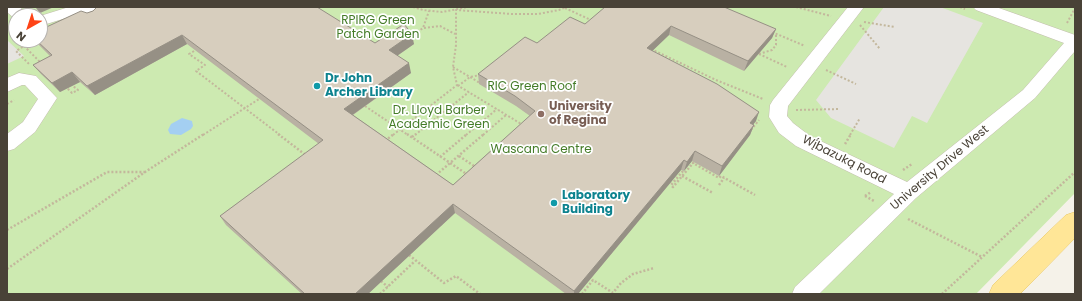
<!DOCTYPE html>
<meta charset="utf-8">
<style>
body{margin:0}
#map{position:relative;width:1082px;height:301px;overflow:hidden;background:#f5f2e9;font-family:Poppins,sans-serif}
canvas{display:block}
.frame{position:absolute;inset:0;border:8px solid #494237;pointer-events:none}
.north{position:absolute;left:8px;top:8px;width:40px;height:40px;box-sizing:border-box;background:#fff;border:1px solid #b6b3af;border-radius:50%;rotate:219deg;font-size:11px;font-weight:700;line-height:16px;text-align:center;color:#494237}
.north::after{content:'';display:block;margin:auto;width:14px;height:18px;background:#fe4316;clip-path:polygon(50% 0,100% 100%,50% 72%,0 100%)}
</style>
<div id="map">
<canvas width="1082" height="301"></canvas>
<div class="frame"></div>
<div class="north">N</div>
</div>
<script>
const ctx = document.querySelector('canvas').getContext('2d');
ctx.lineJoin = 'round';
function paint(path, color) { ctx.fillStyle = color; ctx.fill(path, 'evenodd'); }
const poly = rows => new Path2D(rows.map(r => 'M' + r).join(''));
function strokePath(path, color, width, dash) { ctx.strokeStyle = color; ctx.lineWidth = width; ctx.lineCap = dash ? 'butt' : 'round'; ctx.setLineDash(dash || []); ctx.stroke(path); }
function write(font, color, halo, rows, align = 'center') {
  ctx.font = font + ' Poppins,sans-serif'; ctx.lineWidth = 3.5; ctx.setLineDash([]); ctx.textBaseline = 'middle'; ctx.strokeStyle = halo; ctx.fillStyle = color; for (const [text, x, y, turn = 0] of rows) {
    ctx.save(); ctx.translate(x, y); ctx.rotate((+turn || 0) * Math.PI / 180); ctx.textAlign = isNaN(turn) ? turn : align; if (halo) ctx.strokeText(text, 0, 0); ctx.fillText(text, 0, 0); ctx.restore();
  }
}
paint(poly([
 [7,7,1075,7,1075,193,976,294,7,294],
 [16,16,40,16,40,40,16,40]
]), '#cdeab1');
paint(poly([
 [884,7,940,7,983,23,927,123,912,116,894,148,831,118,816,100],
 [7,40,24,56,7,64]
]), '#e6e4e0');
paint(poly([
 [182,118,192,121,193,126,191,129,181,135,170,134,168,130,171,124]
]), '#a4cff2');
const minor = poly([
 [7,7,20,7,28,16,16,16,16,20,15,19,7,12,7,7],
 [69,7,94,7,102,16,99,19,94,21,89,19,82,13,40,26,40,16,69,7],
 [848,7,864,7,788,106,787,116,793,123,810,136,907,182,1023,90,1064,43,976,10,973,7,996,7,1075,35,1075,51,1035,98,916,198,819,294,792,294,795,287,894,194,796,146,779,133,769,117,770,105,773,100,848,7],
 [19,73,36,76,57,98,35,132,14,149,7,151,7,134,23,122,38,99,25,85,22,85,7,92,7,78,19,73]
]);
const major = poly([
 [1075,212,1075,238,1020,294,989,294,993,285,1066,215,1075,212]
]);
strokePath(minor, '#c3bdae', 1);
strokePath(major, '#e7c665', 1);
strokePath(poly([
 [413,7,423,10,442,12,468,7],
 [796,7,831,16],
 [960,7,965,9],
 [565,8,593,21],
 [864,22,895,27],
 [1067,23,1075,8],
 [860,25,880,49],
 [424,28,440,26,455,34],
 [772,32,805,46],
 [411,37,423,28,429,11],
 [26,40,24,46,16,51,30,65],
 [24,46,41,63],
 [651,49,716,80,763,99],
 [194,51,189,54,205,65,196,71,280,135],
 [759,54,772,50,776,45,776,34],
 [759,54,787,67],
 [453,67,480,83],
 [826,70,856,84],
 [457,85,523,125],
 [65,86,72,93,78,90,73,86],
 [458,86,470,77,480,75],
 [7,104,14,100],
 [365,106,408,135],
 [796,110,840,109],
 [751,130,759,120],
 [203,135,259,99],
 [393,135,457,85,453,67,456,45,456,10,512,14,538,14,559,10,566,7],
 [415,135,469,92],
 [466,135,497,109],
 [483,135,506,115],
 [850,135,860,118]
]), '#c3b79c', 2, [2, 2]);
strokePath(poly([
 [278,134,307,156],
 [407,134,468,175],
 [412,137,416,134],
 [385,141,394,134],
 [845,144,851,134],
 [459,156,477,168],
 [440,157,467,134],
 [694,162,693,163,719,178,721,176,755,195],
 [903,170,912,164],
 [683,171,671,185,673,187,693,163],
 [436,175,484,134],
 [682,176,713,193],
 [719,185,724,178],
 [865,196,871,192],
 [865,196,874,201],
 [908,219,982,257],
 [7,230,107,172,145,172],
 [409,255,444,283,456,276,480,294],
 [7,269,145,172,204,134],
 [381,281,388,287],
 [380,294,415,261],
 [582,294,593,280,613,293],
 [612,294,621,283,633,274,654,268],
 [942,294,1075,172]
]), '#c3b79c', 2.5, [2, 2]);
paint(minor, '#fff');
paint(major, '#ffe697');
paint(poly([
 [93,11,375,43,414,44,397,56,411,73,353,115,453,185,530,116,516,106,479,84,478,74,537,43,585,24,776,29,772,38,744,71,669,35,652,51,756,121,753,125,754,125,750,135,719,176,692,161,684,171,681,170,578,294,566,294,455,213,368,294,302,294,226,225,220,216,319,144,187,44,95,95,80,82,60,92,41,74,33,65,50,56,38,44,35,40,40,40,87,13]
]), '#b9b1a3');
paint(poly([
 [38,7,54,7,40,13,36,8],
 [671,26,669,35,645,58,647,48],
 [776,29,772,38,744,71,748,61],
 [412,34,414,44,391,60,389,50],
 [182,35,187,44,95,95,87,86],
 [409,63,411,73,348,118,344,109],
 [72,72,80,82,60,92,52,83],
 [759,112,756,121,746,133,750,123],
 [754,125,750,135,719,176,722,166],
 [695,151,692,161,684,171,687,162],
 [684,160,681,170,578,294,574,294,574,291],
 [453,204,455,213,368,294,355,294]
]), '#969085');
const building = poly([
 [97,7,317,7,375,43,404,24,412,34,389,50,409,63,344,109,453,185,535,111,515,96,478,74,525,37,537,43,570,17,585,24,605,7,724,7,776,29,748,61,671,26,647,48,717,84,759,112,750,123,754,125,722,166,695,151,687,162,684,160,574,291,453,204,355,294,305,294,220,216,323,140,182,35,87,86,72,72,52,83,33,65,52,55,36,40,40,40,40,30,81,11,87,13,93,11,97,7]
]);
paint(building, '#d7cebe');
strokePath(building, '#969085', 1);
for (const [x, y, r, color] of [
 [317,86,4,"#0f9aa8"],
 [541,114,4,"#8d6e63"],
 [554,203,4,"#0f9aa8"]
]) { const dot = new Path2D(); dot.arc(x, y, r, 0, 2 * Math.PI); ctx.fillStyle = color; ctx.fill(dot); strokePath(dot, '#fff', 1.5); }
write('12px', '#447c28', '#fff', [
 ["RPIRG Green",378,21],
 ["Patch Garden",378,35],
 ["RIC Green Roof",532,87],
 ["Dr. Lloyd Barber",439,111],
 ["Academic Green",439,125],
 ["Wascana Centre",541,150]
]);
write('bold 12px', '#0d838f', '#fff', [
 ["Dr John",325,79],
 ["Archer Library",325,93],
 ["Laboratory",562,196],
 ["Building",562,210]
], 'left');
write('bold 12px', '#785e54', '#fff', [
 ["University",549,107],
 ["of Regina",549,121]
], 'left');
write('12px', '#494237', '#fff', [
 ["Wį́bazuką Road",844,160,27],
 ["University Drive West",940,168,-40]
]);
</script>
